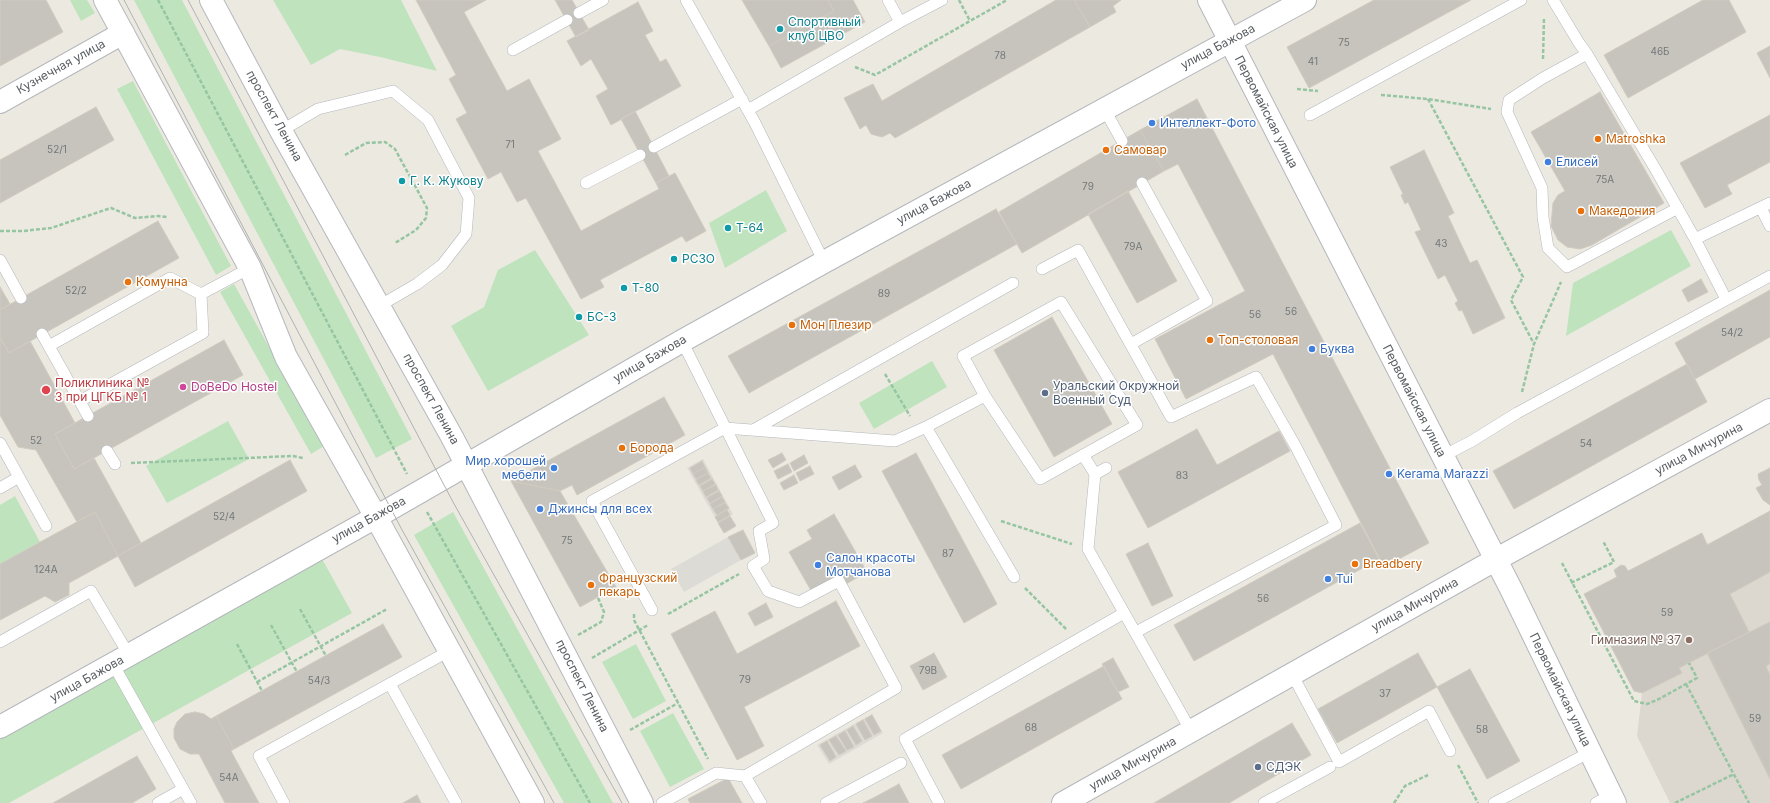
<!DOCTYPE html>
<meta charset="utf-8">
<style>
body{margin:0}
canvas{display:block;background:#ece9e1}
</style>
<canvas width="1770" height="803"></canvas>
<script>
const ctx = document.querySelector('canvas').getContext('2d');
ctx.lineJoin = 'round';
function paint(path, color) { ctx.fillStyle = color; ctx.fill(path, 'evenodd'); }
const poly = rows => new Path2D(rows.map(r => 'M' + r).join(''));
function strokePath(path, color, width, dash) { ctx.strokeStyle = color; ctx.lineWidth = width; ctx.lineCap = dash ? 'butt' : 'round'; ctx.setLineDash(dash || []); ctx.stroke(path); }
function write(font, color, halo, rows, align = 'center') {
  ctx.font = font + ' Inter,sans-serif'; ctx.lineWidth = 3; ctx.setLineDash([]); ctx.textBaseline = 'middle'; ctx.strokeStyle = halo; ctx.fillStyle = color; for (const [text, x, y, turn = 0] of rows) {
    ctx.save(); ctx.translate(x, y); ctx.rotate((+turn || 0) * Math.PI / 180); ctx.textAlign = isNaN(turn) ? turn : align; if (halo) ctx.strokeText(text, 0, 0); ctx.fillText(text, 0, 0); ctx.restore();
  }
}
paint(poly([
 [703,459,733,514,718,523,687,468],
 [728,537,741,560,684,592,671,569],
 [872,714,883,733,829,764,817,745]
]), '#dddbd5');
paint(poly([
 [1770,511,1770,803,1670,803,1637,736,1642,693,1634,691,1584,594,1616,577,1614,570,1621,565,1625,566,1628,571,1702,533,1708,544]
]), '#dcd8cf');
paint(poly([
 [70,0,87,0,95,13,81,21],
 [134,0,182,0,412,439,376,458],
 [273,0,401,0,437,71,380,57,340,49,311,65],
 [133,81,231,266,216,275,117,89],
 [766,190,787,231,725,268,709,223],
 [1671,230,1691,266,1566,336,1573,283],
 [535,250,589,335,488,391,451,326,484,307,498,270],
 [234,284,324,446,311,454,220,292],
 [932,361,947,387,874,429,859,403],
 [228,421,249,459,167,503,146,466],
 [15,496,40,542,0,564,0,505],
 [453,512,613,803,564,803,414,535],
 [321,557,352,613,9,803,0,803,0,738],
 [636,644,666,701,633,719,602,662],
 [673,713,704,769,670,787,640,731]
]), '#bfe4bd');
const building = poly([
 [0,0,46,0,63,32,0,66,0,0],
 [416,0,486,0,464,12,507,91,529,79,561,139,538,151,581,231,659,189,656,183,675,173,706,231,686,242,682,236,600,280,604,287,581,299,526,198,517,202,501,172,488,179,456,119,467,113,449,79,456,75,416,0],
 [555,0,572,0,589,30,576,37,555,0],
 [742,0,828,0,834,11,769,46,742,0],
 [828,0,853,0,865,22,781,68,769,46,834,11,828,0],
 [1056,0,1074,0,1090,27,895,138,890,133,882,137,871,134,866,125,860,129,844,98,873,84,882,101,1056,0],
 [1074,0,1121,0,1113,6,1116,12,1090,27,1074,0],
 [1374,0,1471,0,1309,88,1287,47,1374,0],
 [1703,0,1729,0,1746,32,1628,98,1604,55,1703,0],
 [638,2,653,31,645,35,660,62,666,59,681,86,611,125,596,96,608,89,591,59,581,66,567,41,638,2],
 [1770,46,1770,78,1757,53,1770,46],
 [1600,92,1664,203,1592,245,1580,249,1567,247,1558,240,1551,226,1553,203,1558,195,1565,191,1531,132,1600,92],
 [1197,99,1429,543,1384,567,1273,354,1186,399,1155,339,1245,291,1178,164,1164,171,1140,130,1197,99],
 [96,107,114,140,0,203,0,160,96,107],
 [635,111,669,176,656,183,621,119,635,111],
 [1770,115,1770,162,1727,185,1732,194,1705,208,1680,163,1770,115],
 [1140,130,1164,171,1022,253,999,212,1140,130],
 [1424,150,1454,213,1448,216,1470,263,1477,260,1505,318,1473,334,1462,310,1459,311,1455,303,1458,301,1445,275,1438,279,1415,232,1421,230,1408,202,1405,204,1401,195,1403,194,1390,167,1424,150],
 [1128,191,1177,281,1137,303,1088,214,1128,191],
 [996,209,1017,244,749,393,728,356,996,209],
 [158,221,179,258,9,353,0,337,0,310,158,221],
 [1701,279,1708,292,1688,302,1682,290,1701,279],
 [0,287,10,304,0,310,0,287],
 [1770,290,1770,337,1695,379,1675,343,1770,290],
 [1052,317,1112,424,1054,457,994,350,1052,317],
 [0,337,9,353,30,341,75,423,55,434,74,469,94,458,141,543,118,556,95,512,77,522,36,450,18,447,0,415,0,337],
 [224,340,243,375,74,469,55,434,224,340],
 [1687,364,1707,402,1514,509,1493,471,1687,364],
 [664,397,685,435,577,495,572,485,560,491,511,481,664,397],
 [1197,429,1217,465,1279,431,1290,451,1148,528,1118,472,1197,429],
 [782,453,786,460,773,468,768,460,782,453],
 [916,453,997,604,964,623,882,471,916,453],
 [804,455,808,463,794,471,790,463,804,455],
 [290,460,307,491,135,587,118,556,290,460],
 [702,461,705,467,693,474,690,468,702,461],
 [788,464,792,472,778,479,774,471,788,464],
 [855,465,862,477,839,490,832,477,855,465],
 [810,466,814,474,800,481,796,473,810,466],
 [705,467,708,473,696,479,693,474,705,467],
 [1770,468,1770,505,1763,500,1756,488,1762,485,1759,480,1758,474,1770,468],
 [708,473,711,478,699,485,696,480,708,473],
 [794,475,798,483,784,490,780,483,794,475],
 [712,479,715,484,703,491,700,486,712,479],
 [511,481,560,491,616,587,580,607,511,481],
 [716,485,718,490,706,497,703,491,716,485],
 [719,491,722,496,710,503,707,498,719,491],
 [722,497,725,502,713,509,710,504,722,497],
 [725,503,729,508,717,515,713,509,725,503],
 [727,510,730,515,718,522,715,517,727,510],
 [1770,511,1770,572,1730,594,1749,632,1679,668,1682,673,1642,693,1634,691,1584,594,1617,577,1614,570,1621,565,1625,566,1628,571,1702,533,1707,545,1770,511],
 [95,512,118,556,69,583,69,595,55,602,45,596,0,620,0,564,95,512],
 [834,514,867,572,846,584,813,594,789,552,812,539,807,530,834,514],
 [730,516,736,526,724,533,718,523,730,516],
 [1360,523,1379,559,1194,661,1174,625,1360,523],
 [743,530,755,553,741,560,728,537,743,530],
 [1148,543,1173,596,1152,606,1126,554,1148,543],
 [836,601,860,646,744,707,764,746,737,760,671,634,715,611,737,654,836,601],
 [766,603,773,617,755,626,748,613,766,603],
 [1770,622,1770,664,1766,666,1770,675,1770,779,1707,653,1770,622],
 [383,624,402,657,234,749,216,716,383,624],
 [934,653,947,677,923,690,910,666,934,653],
 [1418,653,1437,687,1337,743,1318,709,1418,653],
 [1113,658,1129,687,1118,692,1102,664,1113,658],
 [1104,666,1122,699,961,789,942,755,1104,666],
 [1470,669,1520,761,1487,779,1437,687,1470,669],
 [195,712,204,714,211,719,216,716,234,749,231,751,259,803,225,803,199,754,190,754,180,749,174,738,174,729,177,722,185,714,195,712],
 [872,715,881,731,874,735,865,719,872,715],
 [863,720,872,736,865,740,856,724,863,720],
 [1292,723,1311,755,1229,803,1154,803,1292,723],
 [853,726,862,741,856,745,847,730,853,726],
 [845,731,854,747,847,750,838,735,845,731],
 [836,736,846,751,839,755,829,740,836,736],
 [827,741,836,757,830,761,820,745,827,741],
 [137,756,156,789,132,803,53,803,137,756],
 [728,778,742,803,690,803,688,799,728,778],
 [899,784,909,803,863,803,877,796,899,784],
 [417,795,421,803,403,803,417,795]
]);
paint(building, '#c7c4be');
strokePath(building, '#d1cbbf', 1);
const service = poly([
 [686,0,755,123,824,262],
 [888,0,900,22],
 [1553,0,1579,43,1587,54,1656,170,1695,239,1726,299],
 [579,13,603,0],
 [513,50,567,20],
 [1587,54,1543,78,1509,100,1507,112,1542,188,1543,217,1548,248,1567,267,1678,208],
 [748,110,900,22,942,0],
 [1105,110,1122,141],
 [1310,115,1521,0],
 [281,131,318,109,393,91,428,120,469,198,466,234,442,265,417,284,379,306],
 [654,147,742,99],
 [586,183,640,155],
 [1761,208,1770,226],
 [1695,239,1770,203],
 [0,260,21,298],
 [1042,269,1078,250,1171,417,1256,377,1296,447,1336,525,1136,632],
 [201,294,250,268],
 [1061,302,1137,425,1040,479,985,396,963,356,1061,302],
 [42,334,88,416],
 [1131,344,1207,301,1142,183],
 [49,346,170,278,201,294,203,333,80,401],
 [926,427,1014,577],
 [755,429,1013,283],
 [0,443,46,526],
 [107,451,115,464],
 [1083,455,1095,474,1088,549,1191,731],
 [1443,456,1472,441,1517,413,1770,276],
 [1095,474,1106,468],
 [0,488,19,477],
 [652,610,592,501,725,428,895,441,926,427,985,396],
 [0,642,91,591,129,655],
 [113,664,191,803],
 [1292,674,1339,762,1429,711,1450,751],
 [390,684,456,803],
 [745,776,761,803],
 [158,803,183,789],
 [284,803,259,756,449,651],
 [662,803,716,773,745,776,896,688,839,581,799,602,768,591,753,566,764,559,759,531,773,523,682,341],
 [826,803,901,763],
 [939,803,905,739,1124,613],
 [1264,803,1330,767],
 [1494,803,1590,752],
 [1596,803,1611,795]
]);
const minor = poly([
 [0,102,123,33],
 [0,727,376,517],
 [1063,803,1495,560,1770,410]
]);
const tertiary = poly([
 [1209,0,1511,589,1615,803],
 [376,517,682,341,824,262,1305,0]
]);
const secondary = poly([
 [105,0,250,268,286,357,376,517,533,803],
 [211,0,281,131,452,437,642,803]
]);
strokePath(service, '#b4b7bc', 12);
strokePath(minor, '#b4b7bc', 24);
strokePath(tertiary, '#b4b7bc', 24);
strokePath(secondary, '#b5b8be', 24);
strokePath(poly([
 [158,0,407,474],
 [959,0,970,21],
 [1543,59,1544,18],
 [855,67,875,75,1007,0],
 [1297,89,1318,91],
 [1381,95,1428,99,1491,109],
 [1428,99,1523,277,1511,300,1534,344],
 [345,155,366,143,385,142,395,149,427,208,426,218,416,230,395,243],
 [0,231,23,231,51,228,111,208,135,218,158,216,167,217],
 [885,374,910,416],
 [1522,392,1534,344,1561,282],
 [131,463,293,456,303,458],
 [427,512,590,803],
 [1001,521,1072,544],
 [1562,563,1634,701,1647,704,1659,699,1697,678,1689,663],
 [1571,583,1614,562,1603,541],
 [1025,588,1066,629],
 [300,609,326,656],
 [634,614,634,620,708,759],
 [668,614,739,574],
 [271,625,297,672],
 [578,635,601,622,604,612,598,598],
 [237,644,262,691],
 [592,658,648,625],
 [257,682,387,609],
 [1686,684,1749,803],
 [630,730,678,703],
 [1458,765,1478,803],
 [1394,803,1405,786,1428,775],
 [1675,803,1734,774]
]), '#96c5a2', 2.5, [4, 2]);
strokePath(service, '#fff', 11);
strokePath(minor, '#fff', 22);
strokePath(tertiary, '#fff', 22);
strokePath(secondary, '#fff', 22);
strokePath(poly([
 [124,0,401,528,554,803],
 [188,0,453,502,622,803]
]), '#b0b1b2', 1);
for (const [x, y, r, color] of [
 [780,29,4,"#0f9aa8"],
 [1152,123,4,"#3f7fe0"],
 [1598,139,4,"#e8710a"],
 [1106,150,4,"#e8710a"],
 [1548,162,4,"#3f7fe0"],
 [402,181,4,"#0f9aa8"],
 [1581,211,4,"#e8710a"],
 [728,228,4,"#0f9aa8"],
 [674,259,4,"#0f9aa8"],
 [128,282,4,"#e8710a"],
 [624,288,4,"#0f9aa8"],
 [579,317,4,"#0f9aa8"],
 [792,325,4,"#e8710a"],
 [1210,340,4,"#e8710a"],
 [1312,349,4,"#3f7fe0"],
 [183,387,4,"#d1479c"],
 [46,390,5,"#e0444e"],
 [1045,393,4,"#5c6f8a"],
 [622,448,4,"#e8710a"],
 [554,468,4,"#3f7fe0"],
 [1389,474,4,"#3f7fe0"],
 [540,509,4,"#3f7fe0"],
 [1355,564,4,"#e8710a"],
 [818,565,4,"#3f7fe0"],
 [1328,579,4,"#3f7fe0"],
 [591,585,4,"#e8710a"],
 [1689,640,4,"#8d6e63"],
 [1258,767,4,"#5c6f8a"]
]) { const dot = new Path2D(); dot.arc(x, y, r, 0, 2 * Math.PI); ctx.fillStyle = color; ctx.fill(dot); strokePath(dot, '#fff', 1.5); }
write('10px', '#747879', null, [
 ["75",1344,43],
 ["46Б",1660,52],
 ["78",1000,56],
 ["41",1313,62],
 ["71",510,145],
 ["52/1",57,150],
 ["75А",1605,180],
 ["79",1088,187],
 ["43",1441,244],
 ["79А",1133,247],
 ["52/2",76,291],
 ["89",884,294],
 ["56",1291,312],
 ["56",1255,315],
 ["54/2",1732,333],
 ["52",36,441],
 ["54",1586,444],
 ["83",1182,476],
 ["52/4",224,517],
 ["75",567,541],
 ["87",948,554],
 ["124А",46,570],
 ["56",1263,599],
 ["59",1667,613],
 ["79В",928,671],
 ["79",745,680],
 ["54/3",319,681],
 ["37",1385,694],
 ["59",1755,719],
 ["68",1031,728],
 ["58",1482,730],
 ["54А",229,778]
]);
write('12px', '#0d838f', '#fff', [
 ["Спортивный",788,22],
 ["клуб ЦВО",788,36],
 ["Г. К. Жукову",410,181],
 ["Т-64",736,228],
 ["РСЗО",682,259],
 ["Т-80",632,288],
 ["БС-3",587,317]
], 'left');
write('12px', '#595e62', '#fff', [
 ["улица Бажова",1218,47,-28],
 ["Кузнечная улица",61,67,-29],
 ["Первомайская улица",1266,112,63],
 ["проспект Ленина",274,116,61],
 ["улица Бажова",934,202,-28],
 ["улица Бажова",650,359,-30],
 ["проспект Ленина",431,399,61],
 ["Первомайская улица",1414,401,63],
 ["улица Мичурина",1699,449,-28],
 ["улица Бажова",369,520,-29],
 ["улица Мичурина",1415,605,-29],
 ["улица Бажова",87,679,-29],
 ["проспект Ленина",582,686,63],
 ["Первомайская улица",1560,690,64],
 ["улица Мичурина",1133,764,-29]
]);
write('12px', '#366cbe', '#fff', [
 ["Интеллект-Фото",1160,123],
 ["Елисей",1556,162],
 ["Буква",1320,349],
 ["Мир хорошей",546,461,"right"],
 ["мебели",546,475,"right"],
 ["Kerama Marazzi",1397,474],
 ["Джинсы для всех",548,509],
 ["Салон красоты",826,558],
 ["Мотчанова",826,572],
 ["Tui",1336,579]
], 'left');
write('12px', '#c56008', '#fff', [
 ["Matroshka",1606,139],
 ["Самовар",1114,150],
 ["Македония",1589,211],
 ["Комунна",136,282],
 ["Мон Плезир",800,325],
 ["Топ-столовая",1218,340],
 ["Борода",630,448],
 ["Breadbery",1363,564],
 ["Французский",599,578],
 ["пекарь",599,592]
], 'left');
write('12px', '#be3a42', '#fff', [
 ["Поликлиника №",55,383],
 ["3 при ЦГКБ № 1",55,397]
], 'left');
write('12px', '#4e5e75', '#fff', [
 ["Уральский Окружной",1053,386],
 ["Военный Суд",1053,400],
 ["СДЭК",1266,767]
], 'left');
write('12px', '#b23c85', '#fff', [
 ["DoBeDo Hostel",191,387]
], 'left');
write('12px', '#785e54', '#fff', [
 ["Гимназия № 37",1681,640]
], 'right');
</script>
